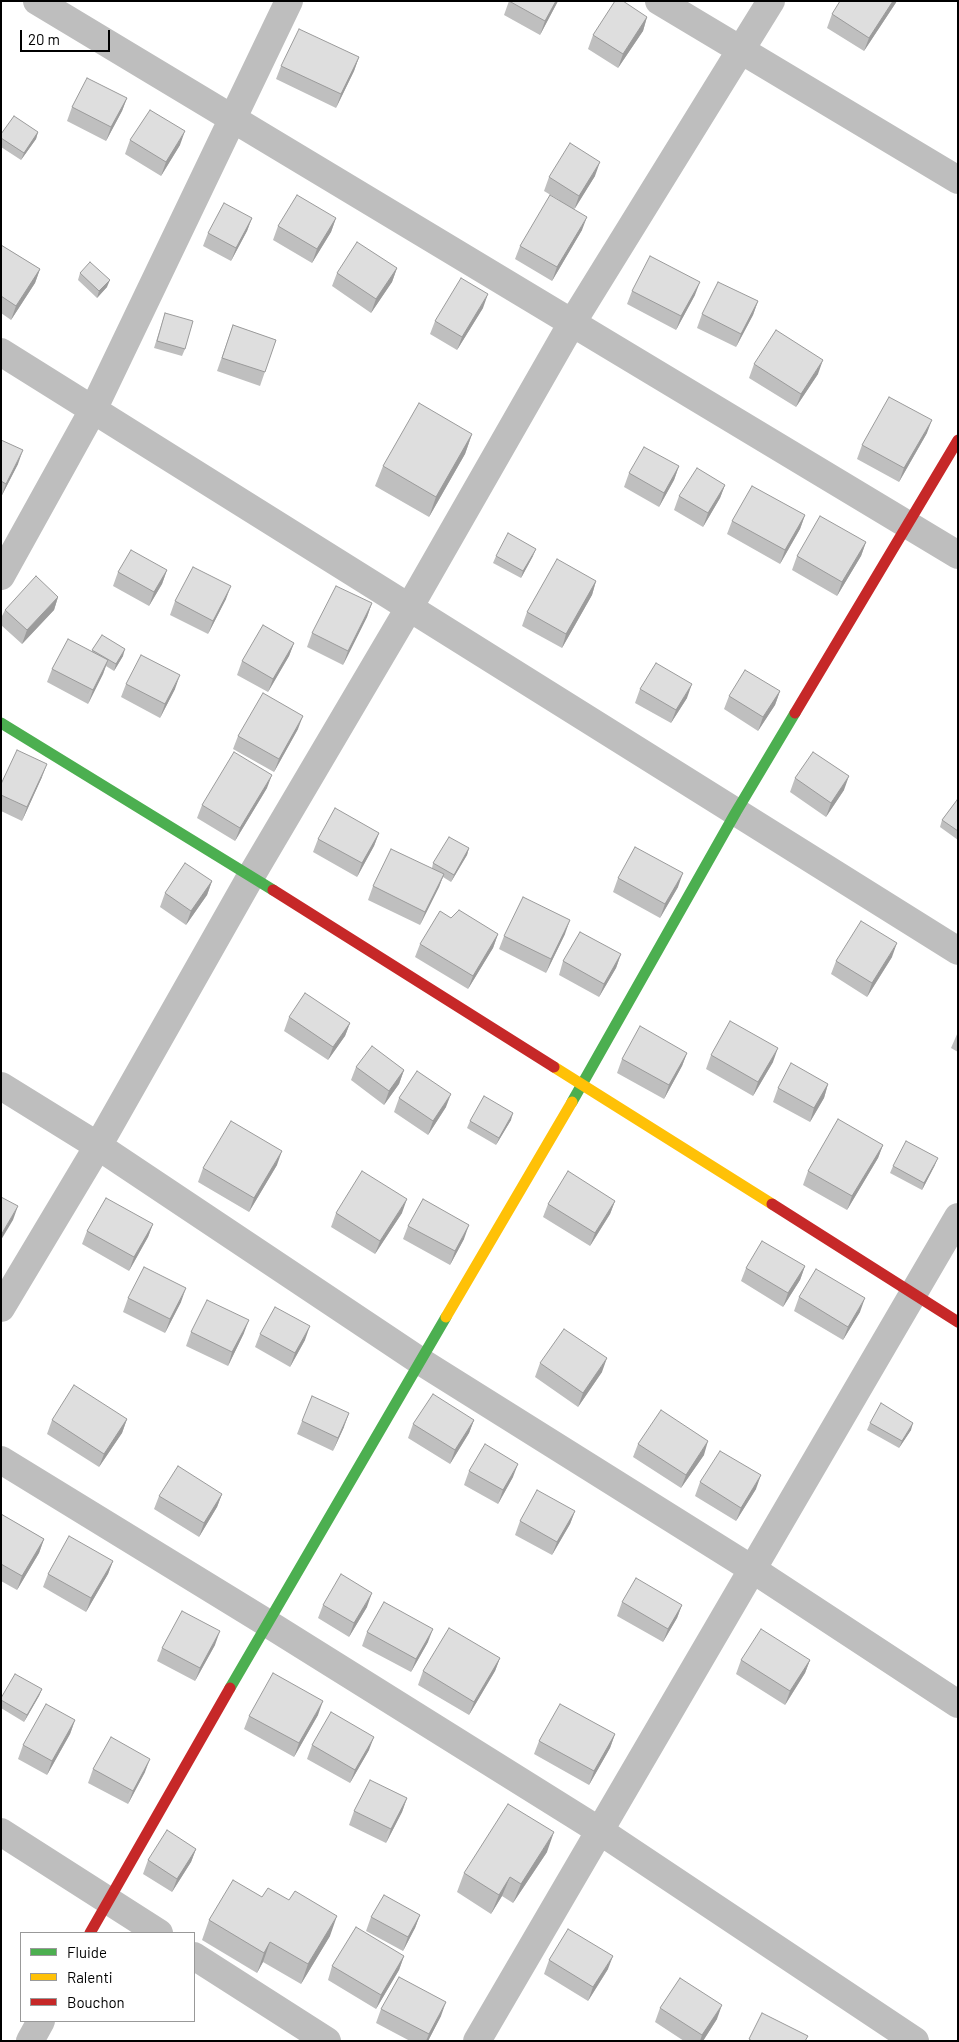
<!DOCTYPE html>
<style>
body{margin:0}
#map{position:relative;width:959px;height:2042px;overflow:hidden;background:#fff;font-family:Barlow,sans-serif}
canvas{display:block}
.frame{position:absolute;inset:0;border:2px solid #000;pointer-events:none}
.legend{position:absolute;left:20px;top:1932px;width:175px;height:90px;box-sizing:border-box;background:#fff;border:1px solid #999;margin:0;padding:6px 9px;list-style:none;font-size:15px;color:#000}
.legend li{display:flex;align-items:center;gap:10px;height:25px}
.legend b{width:25px;border:1px solid #999}
.scale{position:absolute;left:20px;top:30px;width:90px;height:22px;box-sizing:border-box;border:2px solid #000;border-top:0;padding-left:6px;font-size:15px;line-height:18px;white-space:nowrap;color:#000;-webkit-text-stroke:4px #fff;paint-order:stroke}
</style>
<div id="map">
<canvas width="959" height="2042"></canvas>
<div class="frame"></div>
<ul class="legend">
<li><b style="height:6px;background:#4caf50"></b>Fluide</li>
<li><b style="height:6px;background:#ffc107"></b>Ralenti</li>
<li><b style="height:6px;background:#c62828"></b>Bouchon</li>
</ul>
<div class="scale">20 m</div>
</div>
<script>
const ctx = document.querySelector('canvas').getContext('2d');
ctx.lineJoin = 'round';
const poly = rows => new Path2D(rows.map(r => 'M' + r).join(''));
function strokePath(path, color, width, dash) { ctx.strokeStyle = color; ctx.lineWidth = width; ctx.lineCap = dash ? 'butt' : 'round'; ctx.setLineDash(dash || []); ctx.stroke(path); }
function paint(path, color) { ctx.fillStyle = color; ctx.fill(path, 'evenodd'); }
strokePath(poly([
 [37,1,958,555],
 [659,1,958,180],
 [1,352,958,951],
 [1,576,93,410,289,1],
 [1,1086,98,1146,420,1361,752,1569,958,1704],
 [1,1308,98,1146,251,876,409,608,572,323,771,1],
 [1,1460,267,1623,600,1831,915,2041],
 [1,1832,159,1933],
 [194,1956,327,2041],
 [30,2041,41,2021],
 [477,2041,958,1217]
]), '#bebebe', 28);
strokePath(poly([
 [1,723,273,890],
 [572,1102,736,812,795,713],
 [230,1688,446,1317]
]), '#4caf50', 11);
strokePath(poly([
 [554,1067,772,1204],
 [446,1317,572,1102]
]), '#ffc107', 11);
strokePath(poly([
 [795,713,958,440],
 [273,890,554,1067],
 [772,1204,958,1322],
 [90,1933,230,1688]
]), '#c62828', 11);
paint(poly([
 [509,1,558,1,540,35,504,15],
 [897,1,864,51,827,28,832,14],
 [647,17,643,31,618,68,588,49,593,35],
 [359,57,354,71,336,108,276,79,281,66],
 [127,98,122,111,106,141,67,121,72,107],
 [38,132,36,139,21,160,1,147,1,134],
 [130,140,180,145,161,176,125,154],
 [595,176,574,209,582,230,552,281,515,259,520,246,559,200,544,191,549,177],
 [252,218,247,231,231,261,203,246,208,233],
 [336,218,331,232,312,263,273,240,278,226],
 [1,245,40,269,35,283,11,320,1,313],
 [397,268,392,282,371,313,332,286,337,273],
 [80,273,107,287,97,298,78,280],
 [632,291,695,295,676,330,627,304],
 [758,301,753,315,736,347,697,328,702,314],
 [483,308,457,350,430,334,435,321],
 [165,313,185,349,182,356,154,348],
 [233,325,276,340,260,386,217,371],
 [754,364,818,374,796,407,749,378],
 [927,433,899,482,857,459,862,445],
 [472,434,465,454,429,517,375,486,383,466],
 [1,440,18,464,1,497],
 [679,466,674,480,659,507,624,487,629,473],
 [725,485,720,498,703,527,674,510,679,496],
 [805,515,800,529,780,564,727,534,732,521],
 [866,542,861,556,837,596,792,570,797,556],
 [496,556,533,556,521,578,493,563],
 [167,570,162,584,149,606,113,586,118,572],
 [596,581,592,595,562,648,522,626,527,612],
 [58,597,54,610,22,644,1,625,1,618,5,610],
 [226,599,208,634,170,615,175,601],
 [372,603,367,617,343,665,307,647,312,633],
 [294,643,289,656,268,692,237,675,242,661],
 [92,650,123,656,114,671,106,666,103,674,88,704,47,682,52,669,92,652],
 [126,684,175,689,160,718,121,697],
 [640,689,687,698,671,723,635,703],
 [780,691,775,705,758,731,724,709,729,696],
 [298,729,274,772,233,749,238,736],
 [42,777,22,821,1,811,1,784],
 [795,778,844,790,826,817,790,792],
 [267,788,235,841,197,818,202,805],
 [958,800,958,840,940,827,942,820],
 [379,833,374,846,357,877,313,852,318,839],
 [469,848,467,855,451,882,443,877,439,887,420,925,368,900,373,886,432,868,433,863],
 [618,878,678,887,660,918,613,892],
 [212,881,207,895,186,925,160,907,165,893],
 [498,934,493,948,468,989,415,957,420,944],
 [565,934,546,973,499,949,504,936],
 [621,954,616,968,599,997,559,975,563,961],
 [892,957,867,997,831,974,836,961],
 [289,1017,350,1023,345,1036,328,1060,284,1031],
 [958,1032,958,1052,951,1048],
 [687,1053,682,1066,664,1099,617,1073,622,1059],
 [711,1055,773,1062,753,1096,706,1069],
 [356,1067,404,1070,399,1084,384,1105,351,1080],
 [828,1084,824,1098,810,1122,773,1102,778,1088],
 [399,1098,446,1107,428,1135,394,1112],
 [511,1120,496,1145,467,1128,470,1121],
 [883,1145,878,1158,847,1210,803,1185,808,1171],
 [277,1165,249,1212,198,1182,203,1168],
 [935,1165,922,1190,890,1173,893,1166],
 [615,1201,610,1214,590,1246,543,1217,548,1204],
 [336,1213,402,1213,375,1254,331,1227],
 [153,1224,148,1237,129,1271,82,1244,87,1231],
 [408,1226,464,1239,450,1265,403,1239],
 [805,1266,800,1280,783,1307,741,1281,746,1268],
 [799,1297,860,1312,843,1340,794,1311],
 [128,1298,181,1302,165,1333,123,1312],
 [191,1332,244,1333,228,1366,186,1346],
 [260,1334,305,1340,290,1367,255,1347],
 [540,1363,602,1372,578,1407,535,1377],
 [127,1419,122,1433,99,1467,47,1434,52,1420],
 [474,1420,469,1433,450,1464,408,1438,413,1424],
 [302,1421,344,1427,333,1451,297,1434],
 [870,1423,911,1430,899,1448,867,1430],
 [638,1444,704,1455,681,1488,633,1457],
 [469,1471,513,1477,498,1504,464,1485],
 [700,1482,756,1489,736,1521,695,1496],
 [222,1494,217,1507,199,1537,154,1509,159,1496],
 [575,1511,570,1524,552,1555,515,1535,520,1521],
 [1,1514,44,1539,39,1553,17,1590,1,1581],
 [113,1561,108,1574,86,1612,43,1587,48,1574],
 [622,1602,682,1605,677,1618,663,1642,617,1616],
 [323,1605,367,1607,349,1637,318,1618],
 [367,1632,428,1642,411,1672,362,1646],
 [215,1645,195,1681,157,1661,162,1648],
 [500,1658,495,1671,469,1715,418,1685,423,1671],
 [741,1660,810,1660,805,1673,785,1705,736,1674],
 [42,1689,39,1696,24,1722,1,1708,1,1698],
 [318,1715,294,1757,244,1729,249,1716],
 [75,1720,70,1734,47,1775,18,1759,23,1745],
 [615,1734,610,1748,589,1785,534,1754,539,1741],
 [312,1745,369,1750,350,1783,307,1759],
 [93,1769,145,1772,128,1804,88,1783],
 [407,1798,402,1812,386,1843,349,1825,354,1811],
 [196,1849,191,1862,172,1892,143,1874,148,1860],
 [547,1852,513,1903,502,1896,491,1914,457,1892,464,1873],
 [262,1897,330,1936,301,1984,263,1962,257,1973,202,1940,209,1920],
 [420,1915,415,1928,403,1951,366,1931,371,1917],
 [404,1956,399,1970,376,2009,328,1980,332,1966],
 [549,1960,608,1969,588,2001,544,1974],
 [660,2008,717,2019,703,2041,684,2041,655,2022],
 [381,2009,441,2016,428,2041,410,2041,376,2023]
]), '#bfbfbf');
paint(poly([
 [556,1,558,1,540,35,545,21],
 [893,1,897,1,864,51,869,38],
 [647,17,643,31,618,68,623,54],
 [359,57,354,71,336,108,341,94],
 [127,98,122,111,106,141,111,127],
 [185,131,180,145,161,176,166,162],
 [38,132,36,139,21,160,24,153],
 [600,162,595,176,574,210,579,196],
 [587,217,582,230,552,281,557,267],
 [252,218,247,231,231,261,236,248],
 [336,218,331,232,312,263,317,249],
 [397,268,392,282,371,313,376,299],
 [40,269,35,283,11,320,16,306],
 [110,280,107,287,97,298,99,291],
 [700,282,695,295,676,330,681,316],
 [488,294,483,308,457,350,462,337],
 [758,301,753,315,736,347,741,334],
 [823,360,818,374,796,407,801,394],
 [932,420,927,433,899,482,904,468],
 [472,434,465,454,429,517,436,497],
 [23,450,18,464,1,497,6,484],
 [679,466,674,480,659,507,664,493],
 [725,485,720,498,703,527,708,513],
 [805,515,800,529,780,564,785,550],
 [866,542,861,556,837,596,842,582],
 [536,549,533,556,521,578,523,571],
 [167,570,162,584,149,606,154,592],
 [596,581,592,595,562,648,566,634],
 [231,586,226,599,208,634,213,621],
 [58,597,54,610,22,644,27,630],
 [372,603,367,617,343,665,348,651],
 [294,643,289,656,268,692,273,679],
 [125,649,123,656,114,671,116,664],
 [108,660,103,674,88,704,93,690],
 [180,675,175,689,160,718,165,704],
 [692,684,687,698,671,723,676,710],
 [780,691,775,705,758,731,763,717],
 [303,716,298,729,274,772,279,759],
 [47,764,42,777,22,821,27,807],
 [272,775,267,788,235,841,240,828],
 [849,776,844,790,826,817,831,803],
 [379,833,374,846,357,877,362,863],
 [469,848,467,855,451,882,454,875],
 [683,873,678,887,660,918,665,904],
 [444,874,439,887,420,925,425,912],
 [212,881,207,895,186,925,191,911],
 [570,920,565,934,546,973,551,959],
 [498,934,493,948,468,989,473,976],
 [897,943,892,957,867,997,872,983],
 [621,954,616,968,599,997,604,984],
 [350,1023,345,1036,328,1060,333,1047],
 [778,1048,773,1062,753,1096,758,1082],
 [687,1053,682,1066,664,1099,669,1085],
 [404,1070,399,1084,384,1105,389,1091],
 [828,1084,824,1098,810,1122,814,1108],
 [451,1094,446,1107,428,1135,433,1121],
 [513,1113,511,1120,496,1145,499,1138],
 [883,1145,878,1158,847,1210,852,1196],
 [282,1151,277,1165,249,1212,254,1198],
 [938,1158,935,1165,922,1190,924,1183],
 [407,1199,402,1213,375,1254,380,1241],
 [615,1201,610,1214,590,1246,595,1233],
 [18,1206,13,1220,1,1240,1,1235],
 [153,1224,148,1237,129,1271,134,1257],
 [469,1225,464,1239,450,1265,455,1251],
 [805,1266,800,1280,783,1307,788,1293],
 [186,1288,181,1302,165,1333,170,1319],
 [865,1298,860,1312,843,1340,848,1327],
 [249,1320,244,1333,228,1366,232,1352],
 [310,1326,305,1340,290,1367,295,1353],
 [607,1358,602,1372,578,1407,583,1393],
 [349,1413,344,1427,333,1451,338,1438],
 [127,1419,122,1433,99,1467,104,1454],
 [474,1420,469,1433,450,1464,455,1450],
 [913,1423,911,1430,899,1448,902,1441],
 [708,1441,704,1455,681,1488,686,1475],
 [518,1464,513,1477,498,1504,503,1490],
 [761,1475,756,1489,736,1521,741,1508],
 [222,1494,217,1507,199,1537,204,1523],
 [575,1511,570,1524,552,1555,557,1542],
 [44,1539,39,1553,17,1590,22,1576],
 [113,1561,108,1574,86,1612,91,1598],
 [372,1593,367,1607,349,1637,354,1623],
 [682,1605,677,1618,663,1642,668,1629],
 [433,1629,428,1642,411,1672,416,1659],
 [220,1631,215,1645,195,1681,200,1668],
 [500,1658,495,1671,469,1715,474,1702],
 [810,1660,805,1673,785,1705,790,1691],
 [42,1689,39,1696,24,1722,27,1715],
 [323,1701,318,1715,294,1757,299,1743],
 [75,1720,70,1734,47,1775,52,1761],
 [615,1734,610,1748,589,1785,594,1771],
 [374,1737,369,1750,350,1783,355,1770],
 [150,1759,145,1772,128,1804,133,1791],
 [407,1798,402,1812,386,1843,391,1829],
 [554,1832,547,1852,513,1903,521,1884],
 [196,1849,191,1862,172,1892,177,1879],
 [510,1877,502,1896,491,1914,499,1895],
 [420,1915,415,1928,403,1951,408,1937],
 [337,1916,330,1936,301,1984,308,1964],
 [270,1942,263,1962,257,1973,264,1953],
 [404,1956,399,1970,376,2009,381,1995],
 [613,1956,608,1969,588,2001,593,1987],
 [446,2002,441,2016,428,2041,426,2041,429,2034],
 [722,2005,717,2019,703,2041,700,2041,702,2035]
]), '#9b9b9b');
const building = poly([
 [509,1,556,1,545,21,509,1],
 [615,1,623,1,647,17,623,54,593,35,615,1],
 [840,1,893,1,869,38,832,14,840,1],
 [299,29,359,57,341,94,281,66,299,29],
 [87,78,127,98,111,127,72,107,87,78],
 [150,110,185,131,166,162,130,140,150,110],
 [14,116,38,132,24,153,1,138,1,134,14,116],
 [570,143,600,162,579,196,549,177,570,143],
 [297,195,336,218,317,249,278,226,297,195],
 [550,195,587,217,557,267,520,246,550,195],
 [224,203,252,218,236,248,208,233,224,203],
 [357,242,397,268,376,299,337,273,357,242],
 [1,245,40,269,16,306,1,296,1,245],
 [650,256,700,282,681,316,632,291,650,256],
 [90,262,110,280,99,291,80,273,90,262],
 [461,278,488,294,462,337,435,321,461,278],
 [718,282,758,301,741,334,702,314,718,282],
 [165,313,193,321,185,349,157,341,165,313],
 [233,325,276,340,265,372,222,358,233,325],
 [776,330,823,360,801,394,754,364,776,330],
 [889,397,932,420,904,468,862,445,889,397],
 [419,403,472,434,436,497,383,466,419,403],
 [1,440,23,450,6,484,1,481,1,440],
 [644,447,679,466,664,493,629,473,644,447],
 [697,468,725,485,708,513,679,496,697,468],
 [752,486,805,515,785,550,732,521,752,486],
 [820,516,866,542,842,582,797,556,820,516],
 [508,533,536,549,523,571,496,556,508,533],
 [131,550,167,570,154,592,118,572,131,550],
 [557,559,596,581,566,634,527,612,557,559],
 [193,567,231,586,213,621,175,601,193,567],
 [36,576,58,597,27,630,5,610,36,576],
 [336,586,372,603,348,651,312,633,336,586],
 [263,625,294,643,273,679,242,661,263,625],
 [102,635,125,649,116,664,92,650,102,635],
 [68,639,108,660,93,690,52,669,68,639],
 [141,655,180,675,165,704,126,684,141,655],
 [656,663,692,684,676,710,640,689,656,663],
 [745,670,780,691,763,717,729,696,745,670],
 [263,693,303,716,279,759,238,736,263,693],
 [17,750,47,764,27,807,1,795,1,784,17,750],
 [234,752,272,775,240,828,202,805,234,752],
 [813,752,849,776,831,803,795,778,813,752],
 [957,800,958,800,958,831,942,820,957,800],
 [335,808,379,833,362,863,318,839,335,808],
 [449,837,469,848,454,875,433,863,449,837],
 [635,847,683,873,665,904,618,878,635,847],
 [391,849,444,874,425,912,373,886,391,849],
 [185,863,212,881,191,911,165,893,185,863],
 [523,897,570,920,551,959,504,936,523,897],
 [459,910,498,934,473,976,420,944,440,911,451,918,459,910],
 [861,921,897,943,872,983,836,961,861,921],
 [580,932,621,954,604,984,563,961,580,932],
 [305,993,350,1023,333,1047,289,1017,305,993],
 [730,1021,778,1048,758,1082,711,1055,730,1021],
 [640,1026,687,1053,669,1085,622,1059,640,1026],
 [372,1046,404,1070,389,1091,356,1067,372,1046],
 [791,1063,828,1084,814,1108,778,1088,791,1063],
 [417,1071,451,1094,433,1121,399,1098,417,1071],
 [484,1096,513,1113,499,1138,470,1121,484,1096],
 [838,1119,883,1145,852,1196,808,1171,838,1119],
 [231,1121,282,1151,254,1198,203,1168,231,1121],
 [906,1141,938,1158,924,1183,893,1166,906,1141],
 [362,1171,407,1199,380,1241,336,1213,362,1171],
 [568,1171,615,1201,595,1233,548,1204,568,1171],
 [1,1197,18,1206,1,1235,1,1197],
 [106,1198,153,1224,134,1257,87,1231,106,1198],
 [423,1199,469,1225,455,1251,408,1226,423,1199],
 [762,1241,805,1266,788,1293,746,1268,762,1241],
 [144,1267,186,1288,170,1319,128,1298,144,1267],
 [816,1269,865,1298,848,1327,799,1297,816,1269],
 [207,1300,249,1320,232,1352,191,1332,207,1300],
 [275,1307,310,1326,295,1353,260,1334,275,1307],
 [564,1329,607,1358,583,1393,540,1363,564,1329],
 [74,1385,127,1419,104,1454,52,1420,74,1385],
 [433,1394,474,1420,455,1450,413,1424,433,1394],
 [312,1396,349,1413,338,1438,302,1421,312,1396],
 [881,1403,913,1423,902,1441,870,1423,881,1403],
 [661,1410,708,1441,686,1475,638,1444,661,1410],
 [485,1444,518,1464,503,1490,469,1471,485,1444],
 [720,1451,761,1475,741,1508,700,1482,720,1451],
 [178,1466,222,1494,204,1523,159,1496,178,1466],
 [537,1490,575,1511,557,1542,520,1521,537,1490],
 [1,1514,44,1539,22,1576,1,1564,1,1514],
 [69,1536,113,1561,91,1598,48,1574,69,1536],
 [341,1574,372,1593,354,1623,323,1605,341,1574],
 [636,1578,682,1605,668,1629,622,1602,636,1578],
 [384,1602,433,1629,416,1659,367,1632,384,1602],
 [182,1611,220,1631,200,1668,162,1648,182,1611],
 [449,1628,500,1658,474,1702,423,1671,449,1628],
 [761,1629,810,1660,790,1691,741,1660,761,1629],
 [273,1673,323,1701,299,1743,249,1716,273,1673],
 [15,1674,42,1689,27,1715,1,1700,1,1698,15,1674],
 [46,1704,75,1720,52,1761,23,1745,46,1704],
 [560,1704,615,1734,594,1771,539,1741,560,1704],
 [331,1712,374,1737,355,1770,312,1745,331,1712],
 [111,1737,150,1759,133,1791,93,1769,111,1737],
 [370,1780,407,1798,391,1829,354,1811,370,1780],
 [508,1804,554,1832,521,1884,510,1877,499,1895,464,1873,508,1804],
 [167,1830,196,1849,177,1879,148,1860,167,1830],
 [233,1880,262,1897,268,1888,289,1900,295,1891,337,1916,308,1964,270,1942,264,1953,209,1920,233,1880],
 [384,1895,420,1915,408,1937,371,1917,384,1895],
 [356,1927,404,1956,381,1995,332,1966,356,1927],
 [568,1929,613,1956,593,1987,549,1960,568,1929],
 [399,1977,446,2002,429,2034,381,2009,399,1977],
 [680,1978,722,2005,702,2035,660,2008,680,1978],
 [762,2013,808,2036,805,2041,752,2041,749,2039,762,2013]
]);
paint(building, '#dedede');
strokePath(building, '#9b9b9b', 1);
</script>
